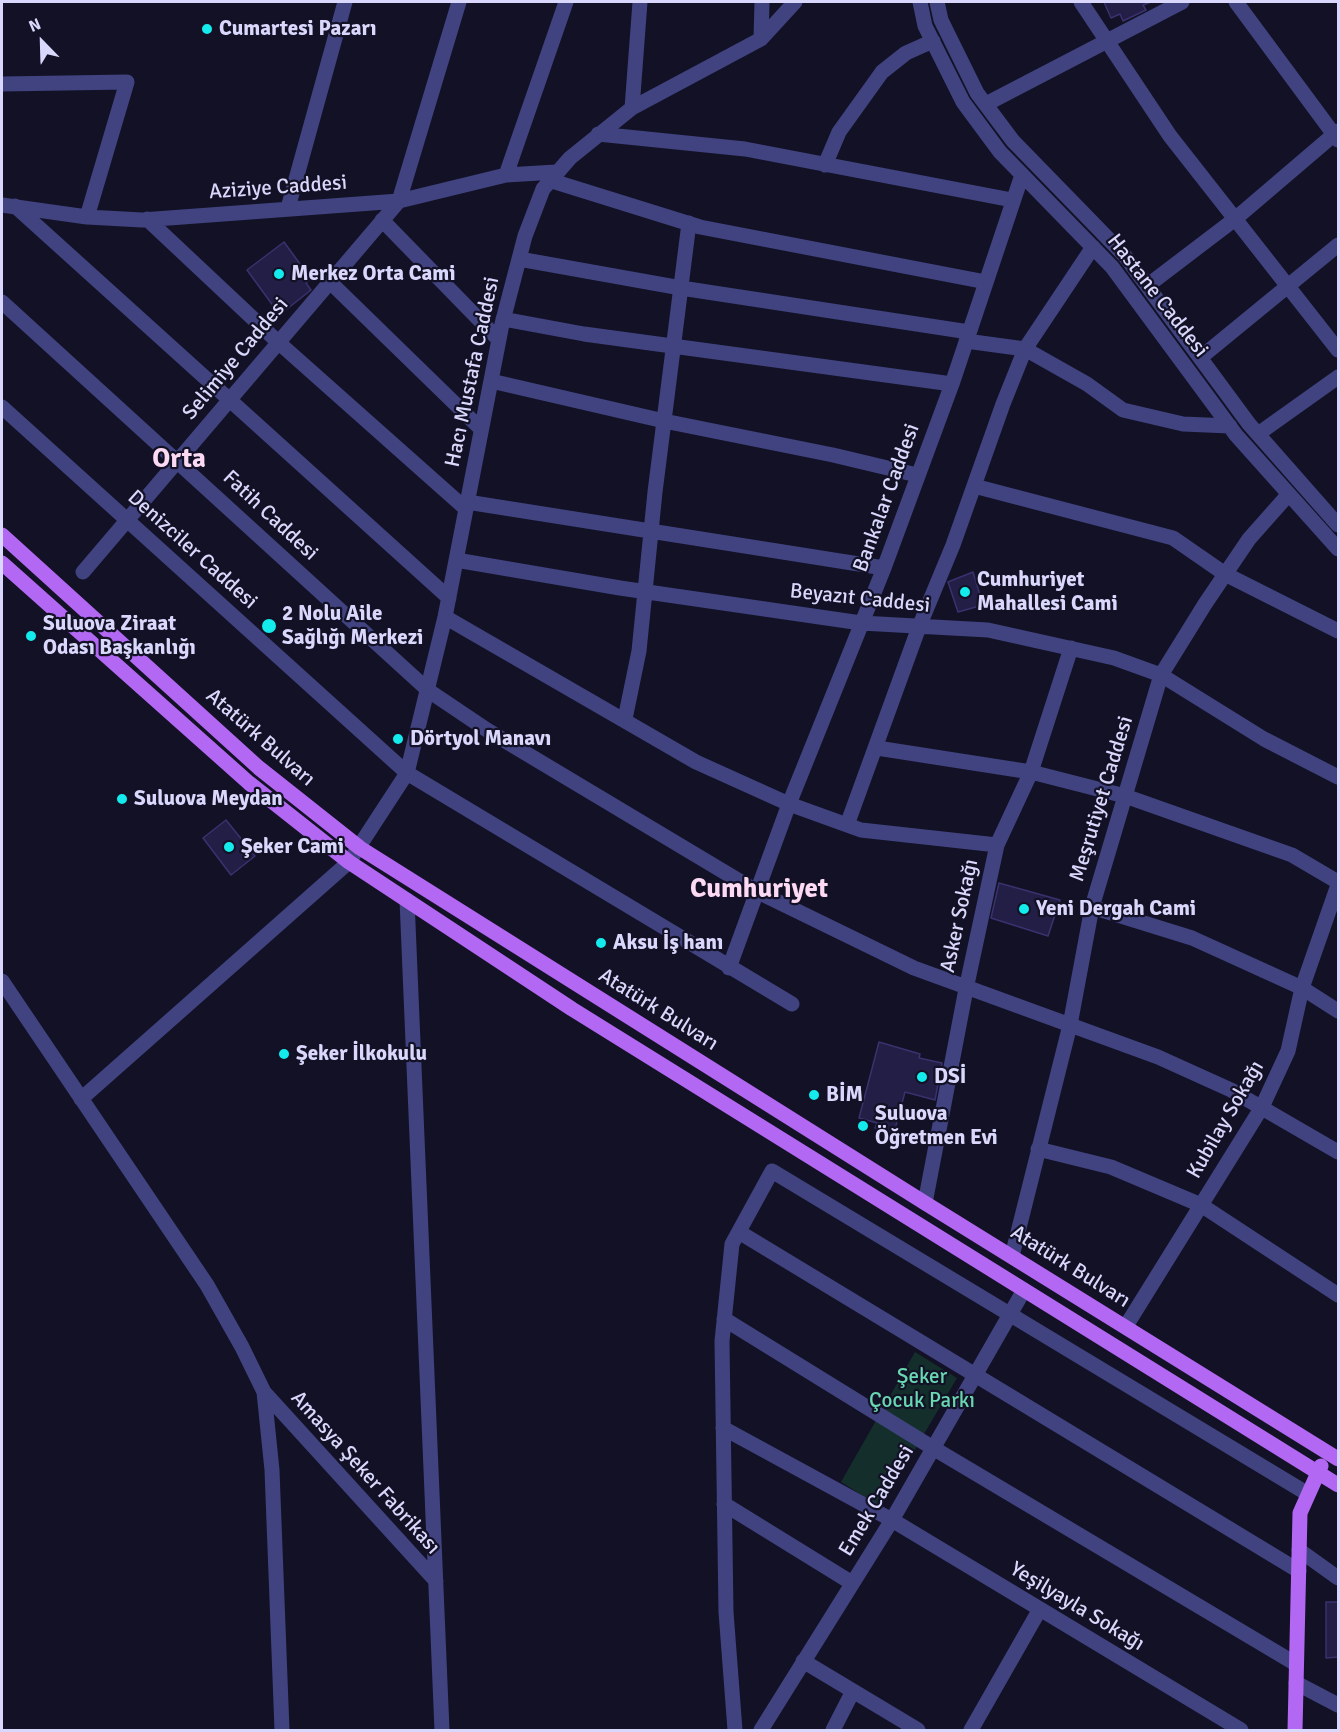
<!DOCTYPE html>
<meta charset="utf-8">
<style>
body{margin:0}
#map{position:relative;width:1340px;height:1732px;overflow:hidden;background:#131125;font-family:Signika,sans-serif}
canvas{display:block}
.frame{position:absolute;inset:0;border:3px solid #d9d8fc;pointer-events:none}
.north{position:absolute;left:12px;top:12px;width:60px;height:60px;-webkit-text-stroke:4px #131125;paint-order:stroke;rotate:337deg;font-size:16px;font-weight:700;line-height:24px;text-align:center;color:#d9d8fc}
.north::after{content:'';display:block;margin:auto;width:21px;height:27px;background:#d9d8fc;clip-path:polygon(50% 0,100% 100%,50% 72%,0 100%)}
</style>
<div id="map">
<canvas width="1340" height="1732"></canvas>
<div class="frame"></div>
<div class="north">N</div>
</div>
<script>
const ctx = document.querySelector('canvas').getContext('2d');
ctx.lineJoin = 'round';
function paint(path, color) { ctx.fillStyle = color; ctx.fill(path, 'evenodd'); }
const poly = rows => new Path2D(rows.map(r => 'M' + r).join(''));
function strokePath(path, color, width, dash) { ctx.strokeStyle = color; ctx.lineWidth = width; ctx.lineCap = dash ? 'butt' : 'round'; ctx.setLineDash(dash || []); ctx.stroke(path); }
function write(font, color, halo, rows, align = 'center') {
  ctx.font = font + ' Signika,sans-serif'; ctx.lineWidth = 4.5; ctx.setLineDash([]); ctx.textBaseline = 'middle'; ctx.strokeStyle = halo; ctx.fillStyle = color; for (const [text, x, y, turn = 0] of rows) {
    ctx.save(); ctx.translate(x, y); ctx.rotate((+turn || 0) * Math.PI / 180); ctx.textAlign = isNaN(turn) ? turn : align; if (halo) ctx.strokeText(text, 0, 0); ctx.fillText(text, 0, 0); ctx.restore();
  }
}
paint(poly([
 [915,1352,957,1378,881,1507,841,1482]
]), '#142f2b');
const building = poly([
 [1104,2,1151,2,1143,5,1146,10,1123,21,1120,14,1111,18,1104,2],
 [284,242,311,279,306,283,311,290,287,309,281,302,274,307,247,270,284,242],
 [973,572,983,605,958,612,948,582,973,572],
 [226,820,255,856,231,875,203,838,226,820],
 [999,883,1060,900,1048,936,991,918,999,883],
 [879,1042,920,1054,919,1058,942,1063,935,1100,905,1092,894,1133,875,1128,877,1123,859,1118,879,1042],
 [1326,1602,1338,1602,1338,1657,1326,1658,1326,1602]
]);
paint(building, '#231e45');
strokePath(building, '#39326f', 1.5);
strokePath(poly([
 [920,2,925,26,963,102,1000,152,1112,267,1236,435,1338,549],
 [937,2,941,20,977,93,1013,141,1125,256,1249,424,1338,525],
 [1081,2,1170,136,1338,350],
 [1236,2,1338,140],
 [761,39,762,2],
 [2,84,127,82,87,217],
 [986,104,1182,2],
 [632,108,640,2],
 [598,134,745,149,1012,200],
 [825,165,839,132,882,72,906,53,933,41],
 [506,175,566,2],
 [549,180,700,227,986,282],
 [2,205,87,217,142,220,399,201,506,175,556,172],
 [15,206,449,598],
 [288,208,345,2],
 [147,219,278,342,466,509],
 [382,220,499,340],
 [519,259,681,288,969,332],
 [330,282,481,429],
 [1147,286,1235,219,1338,131],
 [2,302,429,691,487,730,756,891,914,968,1158,1057,1231,1090,1338,1152],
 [503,319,584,334,952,384],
 [966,341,1025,349,1087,384,1123,410,1183,424,1230,426],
 [1200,358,1338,245],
 [491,381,664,421,833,455,917,475],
 [2,407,407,773,792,1004],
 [1258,434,1338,377],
 [974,486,1173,538,1225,574,1338,631],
 [467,502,884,568],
 [456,560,620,588,861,623,988,630,1114,658,1161,675,1264,739,1338,777],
 [83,572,399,201,459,2],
 [445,617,696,762,789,804,861,830,997,845],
 [625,719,639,651,655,492,689,223],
 [877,748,1031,772,1125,796,1292,855,1338,882],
 [847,825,919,627,953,545,1003,404,1025,349,1093,247],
 [407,900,442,1730],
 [1092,907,1192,938,1302,988,1338,1011],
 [729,968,789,804,884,568,952,384,1022,175],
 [2,981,207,1285,242,1347,264,1392,272,1470,282,1730],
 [81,1099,349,862,407,773,445,617,502,324,525,236,543,189,570,158,632,108,761,39,795,2],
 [1038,1149,1111,1167,1201,1205,1338,1295],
 [925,1203,966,989,997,845,1031,772,1071,648],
 [739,1232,1299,1571],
 [1012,1256,1070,1025,1092,907,1161,675,1205,604,1249,539,1288,495],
 [724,1319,933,1448,1296,1664],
 [1126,1326,1262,1107,1288,1051,1302,988,1338,885],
 [264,1392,436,1581],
 [723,1428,892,1520,1241,1730],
 [724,1504,852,1583],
 [1299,1550,1338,1578],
 [803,1661,918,1730],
 [1296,1683,1338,1705],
 [735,1730,726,1612,722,1341,732,1244,772,1171,1308,1494],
 [761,1730,892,1520,1024,1290],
 [833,1730,853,1691],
 [971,1730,1040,1609]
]), '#404380', 15);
strokePath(poly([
 [2,535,259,768,360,848,925,1203,1338,1459],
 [2,563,249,783,349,862,572,1009,1338,1485],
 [1295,1730,1300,1513,1321,1466]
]), '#b368f3', 15);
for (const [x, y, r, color] of [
 [207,29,6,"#13ebed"],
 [279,274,6,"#13ebed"],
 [965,592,6,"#13ebed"],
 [269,626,8,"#13ebed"],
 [31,636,6,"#13ebed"],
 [398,739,6,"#13ebed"],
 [122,799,6,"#13ebed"],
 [229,847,6,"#13ebed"],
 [1024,909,6,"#13ebed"],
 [601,943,6,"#13ebed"],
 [284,1054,6,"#13ebed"],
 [922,1077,6,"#13ebed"],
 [814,1095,6,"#13ebed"],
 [863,1126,6,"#13ebed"]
]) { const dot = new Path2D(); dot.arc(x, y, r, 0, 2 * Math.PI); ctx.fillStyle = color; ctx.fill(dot); strokePath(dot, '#131125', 2); }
write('bold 21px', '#d9d8fc', '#131125', [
 ["Cumartesi Pazarı",219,29],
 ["Merkez Orta Cami",291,274],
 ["Cumhuriyet",977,580],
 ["Mahallesi Cami",977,604],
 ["2 Nolu Aile",282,614],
 ["Sağlığı Merkezi",282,638],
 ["Suluova Ziraat",43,624],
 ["Odası Başkanlığı",43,648],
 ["Dörtyol Manavı",410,739],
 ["Suluova Meydan",134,799],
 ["Şeker Cami",241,847],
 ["Yeni Dergah Cami",1036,909],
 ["Aksu İş hanı",613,943],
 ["Şeker İlkokulu",296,1054],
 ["DSİ",934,1077],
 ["BİM",826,1095],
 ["Suluova",875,1114],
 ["Öğretmen Evi",875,1138]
], 'left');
write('21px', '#d9d8fc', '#131125', [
 ["Aziziye Caddesi",278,188,-4],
 ["Hastane Caddesi",1157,296,52],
 ["Selimiye Caddesi",236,359,-50],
 ["Hacı Mustafa Caddesi",473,372,-78],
 ["Bankalar Caddesi",887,498,-70],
 ["Fatih Caddesi",270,516,43],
 ["Denizciler Caddesi",192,550,42],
 ["Beyazıt Caddesi",860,599,6],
 ["Atatürk Bulvarı",260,738,41],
 ["Meşrutiyet Caddesi",1102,799,-73],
 ["Asker Sokağı",960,916,-78],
 ["Atatürk Bulvarı",658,1010,32],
 ["Kubilay Sokağı",1226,1120,-60],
 ["Atatürk Bulvarı",1070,1267,32],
 ["Amasya Şeker Fabrikası",365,1473,48],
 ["Emek Caddesi",877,1501,-59],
 ["Yeşilyayla Sokağı",1077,1607,31]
]);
write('21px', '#69d7b2', '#131125', [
 ["Şeker",922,1377],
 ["Çocuk Parkı",922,1401]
]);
write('bold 27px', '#fcdaf3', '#131125', [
 ["Orta",179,460],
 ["Cumhuriyet",759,890]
]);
</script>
